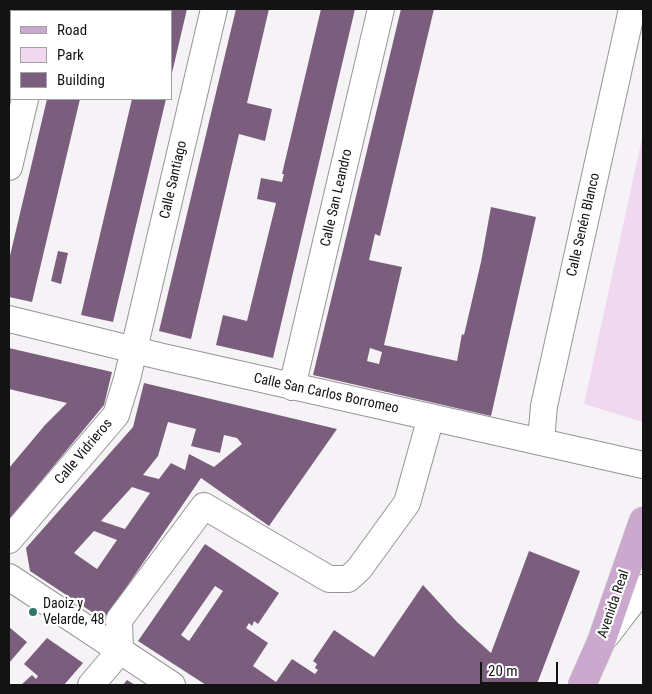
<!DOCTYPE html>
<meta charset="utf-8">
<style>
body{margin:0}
#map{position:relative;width:652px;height:694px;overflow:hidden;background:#f6f3f6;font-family:"Roboto Condensed",sans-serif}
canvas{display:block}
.frame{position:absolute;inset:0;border:10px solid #141314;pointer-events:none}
.legend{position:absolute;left:10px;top:10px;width:162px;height:90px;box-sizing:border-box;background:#fff;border:1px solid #a1a1a1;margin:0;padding:6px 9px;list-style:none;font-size:15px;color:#141314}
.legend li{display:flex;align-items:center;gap:10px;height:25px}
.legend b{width:25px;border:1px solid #a1a1a1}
.scale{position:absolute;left:480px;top:662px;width:78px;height:22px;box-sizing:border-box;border:2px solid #141314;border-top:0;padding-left:6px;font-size:15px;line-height:18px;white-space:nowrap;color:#141314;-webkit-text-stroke:4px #fff;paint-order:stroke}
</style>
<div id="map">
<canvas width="652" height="694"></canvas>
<div class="frame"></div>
<ul class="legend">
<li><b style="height:6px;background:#cba9ce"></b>Road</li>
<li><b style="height:14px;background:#efd8f0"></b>Park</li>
<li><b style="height:14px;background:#7b5e7d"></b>Building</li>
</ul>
<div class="scale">20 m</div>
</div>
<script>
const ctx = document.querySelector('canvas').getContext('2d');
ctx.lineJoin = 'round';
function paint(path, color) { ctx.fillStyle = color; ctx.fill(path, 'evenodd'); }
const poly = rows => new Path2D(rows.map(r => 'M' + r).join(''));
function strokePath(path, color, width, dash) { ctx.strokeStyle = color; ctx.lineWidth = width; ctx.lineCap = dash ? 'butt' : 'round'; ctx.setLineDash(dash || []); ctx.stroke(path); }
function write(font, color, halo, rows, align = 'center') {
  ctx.font = font + ' "Roboto Condensed",sans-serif'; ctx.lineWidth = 4.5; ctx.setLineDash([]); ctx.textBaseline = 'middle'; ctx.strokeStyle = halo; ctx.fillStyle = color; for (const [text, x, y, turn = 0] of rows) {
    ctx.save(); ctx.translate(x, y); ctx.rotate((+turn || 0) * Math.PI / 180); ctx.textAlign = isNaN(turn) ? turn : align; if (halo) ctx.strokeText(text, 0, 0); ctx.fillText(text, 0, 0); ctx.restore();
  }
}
paint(poly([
 [643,134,643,422,584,404]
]), '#efd8f0');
paint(poly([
 [9,9,21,9,21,11,11,11,11,51,9,58],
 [68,9,101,9,101,11,67,11],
 [154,9,187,9,172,73,171,11,153,11],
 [236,9,269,9,247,103,272,109,265,141,239,134,191,339,159,331],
 [321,9,355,9,273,358,216,345,223,315,247,321,276,203,257,199,261,178,282,182,284,174,282,174],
 [401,9,434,9,380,236,375,234,369,260,402,267,384,345,457,361,462,334,464,335,481,262,491,207,536,217,491,416,313,375],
 [370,348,382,352,379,364,367,361],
 [47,99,80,99,32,302,9,297,9,260],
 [132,99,166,99,113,322,81,315],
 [58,251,68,253,61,284,51,281],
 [9,348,112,372,104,405,9,520,9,468,45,425,67,403,9,389],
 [144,383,337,429,269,526,201,478,104,620,30,571,26,548,133,427],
 [168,422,196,429,191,446,220,453,224,435,237,438,242,444,214,467,189,454,185,470,171,463,159,479,143,475,158,456],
 [132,487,150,493,125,529,101,521],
 [94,531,117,540,97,569,74,553],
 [205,544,279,593,258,624,254,621,252,626,249,623,246,628,268,643,253,666,276,682,292,659,315,674,318,670,315,668,317,664,313,661,334,630,374,657,423,585,457,622,491,653,529,551,580,571,537,684,539,685,206,685,138,641],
 [215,586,223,591,189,641,181,635],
 [9,627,27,642,9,663],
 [47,638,83,663,64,685,21,685,32,675,36,679,38,676,24,664],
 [127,680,135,685,123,685]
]), '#7b5e7d');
const minor = poly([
 [45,11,46,9],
 [9,167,25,99],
 [9,319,159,356,643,465],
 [292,387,381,9],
 [541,441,544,406,632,9],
 [9,540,116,415,127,379,214,9],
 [9,577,172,685],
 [606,636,643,588],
 [91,685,120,651,119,620,204,506,329,579,348,579,359,569,407,503,431,417]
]);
const major = poly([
 [582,685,601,642,643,521]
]);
strokePath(minor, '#979497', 28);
strokePath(major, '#d0d0d0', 29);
strokePath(minor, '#fff', 26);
strokePath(major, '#cba9ce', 28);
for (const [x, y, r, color] of [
 [33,612,5,"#2f766c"]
]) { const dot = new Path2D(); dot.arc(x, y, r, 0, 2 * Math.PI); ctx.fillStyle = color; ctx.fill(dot); strokePath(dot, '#fff', 2); }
write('14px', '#141314', '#fff', [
 ["Calle Santiago",174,180,-77],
 ["Calle San Leandro",337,198,-77],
 ["Calle Senén Blanco",584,225,-77],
 ["Calle San Carlos Borromeo",326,394,12],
 ["Calle Vidrieros",84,452,-50],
 ["Avenida Real",614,604,-71]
]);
write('14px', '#141314', '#fff', [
 ["Daoiz y",43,604],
 ["Velarde, 48",43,620]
], 'left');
</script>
